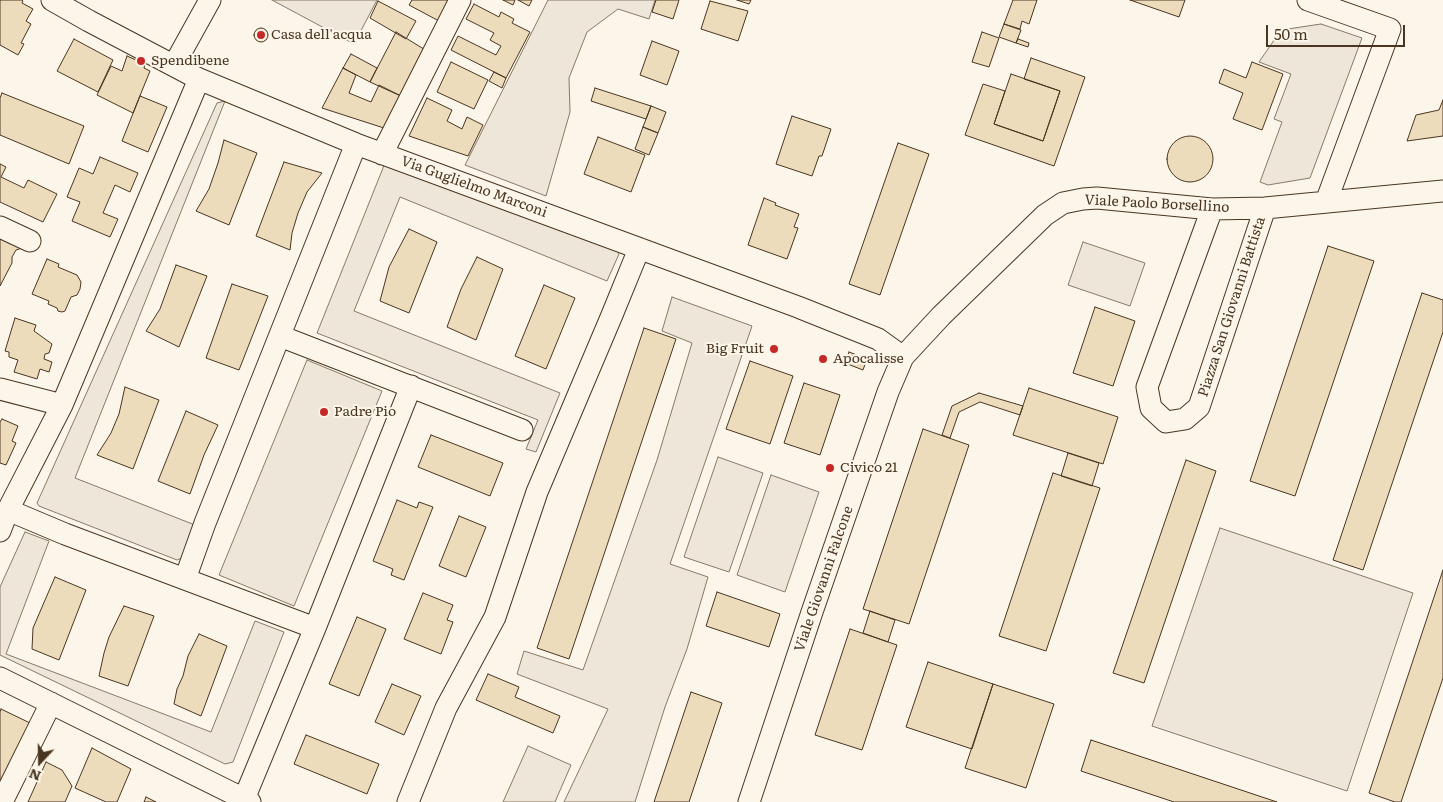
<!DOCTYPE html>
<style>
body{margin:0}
#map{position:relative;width:1443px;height:802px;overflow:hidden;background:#fbf6e9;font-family:Literata,serif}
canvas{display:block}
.north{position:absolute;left:15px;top:737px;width:50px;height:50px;-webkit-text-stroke:4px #fbf6e9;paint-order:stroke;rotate:201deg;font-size:14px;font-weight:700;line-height:20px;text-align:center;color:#4a3520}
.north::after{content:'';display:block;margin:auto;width:18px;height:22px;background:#4a3520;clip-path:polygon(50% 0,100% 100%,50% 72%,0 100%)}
.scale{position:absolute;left:1266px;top:25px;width:139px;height:22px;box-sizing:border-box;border:2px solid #4a3520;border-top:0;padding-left:6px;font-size:15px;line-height:18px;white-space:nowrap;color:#4a3520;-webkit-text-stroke:4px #fbf6e9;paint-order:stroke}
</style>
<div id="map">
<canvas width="1443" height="802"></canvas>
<div class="north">N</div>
<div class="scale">50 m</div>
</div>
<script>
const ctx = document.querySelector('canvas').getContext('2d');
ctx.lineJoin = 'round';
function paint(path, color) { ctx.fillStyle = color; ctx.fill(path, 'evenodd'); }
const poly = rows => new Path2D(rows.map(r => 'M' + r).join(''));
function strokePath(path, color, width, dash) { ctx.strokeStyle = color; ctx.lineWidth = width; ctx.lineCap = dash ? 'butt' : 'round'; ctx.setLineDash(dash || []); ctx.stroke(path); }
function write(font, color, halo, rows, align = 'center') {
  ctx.font = font + ' Literata,serif'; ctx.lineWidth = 4; ctx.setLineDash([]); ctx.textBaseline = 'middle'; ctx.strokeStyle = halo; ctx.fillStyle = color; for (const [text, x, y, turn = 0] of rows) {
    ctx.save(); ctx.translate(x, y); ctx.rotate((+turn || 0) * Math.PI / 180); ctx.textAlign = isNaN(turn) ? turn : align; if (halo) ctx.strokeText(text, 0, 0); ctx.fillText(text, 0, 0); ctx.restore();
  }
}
const green = poly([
 [272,0,377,0,354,44,272,0],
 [548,0,655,0,649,19,618,9,587,32,569,78,570,112,546,196,465,165,548,0],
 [1321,24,1362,38,1310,178,1268,185,1260,182,1282,122,1274,119,1291,74,1259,62,1281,30,1321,24],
 [225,101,75,478,195,525,182,558,177,560,39,506,37,503,217,103,225,101],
 [385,163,617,250,619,254,607,281,400,197,354,311,560,393,536,452,526,449,538,420,317,333,385,163],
 [1083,242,1145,263,1130,306,1068,285,1083,242],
 [672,297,752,326,670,564,708,577,687,649,665,707,635,802,564,802,608,709,517,674,524,651,583,670,657,460,692,343,662,331,672,297],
 [307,360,382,391,294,606,219,575,307,360],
 [718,457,763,473,729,572,684,557,718,457],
 [771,475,819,492,785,592,737,575,771,475],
 [1220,528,1413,593,1347,791,1152,726,1220,528],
 [25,532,49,541,6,654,211,732,255,621,284,632,233,762,225,764,0,655,0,587,25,532],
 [528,746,571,765,555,802,503,802,528,746]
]);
paint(green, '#ede6d9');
strokePath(green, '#887966', 1);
const building = poly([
 [0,0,22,0,23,1,22,3,33,9,26,21,31,24,21,43,24,44,18,55,0,45,0,0],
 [412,0,451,0,439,21,409,5,412,0],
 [503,0,515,0,513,5,503,0],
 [518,0,532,0,529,6,518,0],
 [656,0,679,0,673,19,652,12,656,0],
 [737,0,751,0,749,4,737,0],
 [1013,0,1037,0,1029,24,1022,21,1020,29,1004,24,1013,0],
 [1130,0,1185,0,1179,17,1130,0],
 [378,1,416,21,406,39,370,18,378,1],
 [710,1,748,11,738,41,701,29,710,1],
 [474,4,499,17,501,12,514,19,512,23,530,32,506,78,451,50,458,36,496,55,501,46,490,40,494,33,466,19,474,4],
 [1004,24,1021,30,1016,43,999,37,1004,24],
 '254 35a7 7 0 1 1 14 0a7 7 0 1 1-14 0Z',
 [396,32,427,51,403,97,370,82,396,32],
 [982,32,999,38,989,67,972,62,982,32],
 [74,39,113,60,98,92,57,71,74,39],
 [1018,39,1029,43,1028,47,1016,43,1018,39],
 [652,41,679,51,667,85,640,75,652,41],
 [351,54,377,68,370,82,343,68,351,54],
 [127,56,145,64,144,68,150,71,133,113,97,95,111,66,122,71,127,56],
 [1031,58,1085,77,1054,166,965,135,983,84,1005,91,994,124,1043,141,1060,91,1024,79,1031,58],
 [451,62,488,80,474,109,437,92,451,62],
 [1252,62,1283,74,1262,130,1233,119,1243,93,1219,83,1224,69,1246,78,1252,62],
 [343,68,356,75,349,93,371,102,379,85,403,97,387,129,322,108,343,68],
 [494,72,506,78,502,88,489,81,494,72],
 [1011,74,1060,91,1043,141,994,124,1011,74],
 [595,88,651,106,646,119,591,101,595,88],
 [2,93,84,126,69,164,0,135,0,98,2,93],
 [140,96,167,107,148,152,122,141,140,96],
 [427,98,452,110,447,121,462,129,467,117,483,125,468,156,409,136,427,98],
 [1443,100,1443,136,1407,141,1416,115,1439,110,1443,100],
 [651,106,666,112,658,133,643,127,651,106],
 [792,116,831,129,822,156,819,156,812,176,776,164,792,116],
 [643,127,658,133,649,155,635,149,643,127],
 '1167 159a23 23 0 1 1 46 0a23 23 0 1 1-46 0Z',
 [598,137,645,155,631,192,584,174,598,137],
 [224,140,257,153,229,225,196,211,209,189,218,163,224,140],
 [898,143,929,154,880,295,849,284,898,143],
 [100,157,138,173,130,192,115,185,103,213,118,219,110,237,72,221,80,202,67,197,79,168,93,174,100,157],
 [284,162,322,173,307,192,298,213,292,233,290,250,256,236,284,162],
 [0,164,6,167,1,177,24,188,28,180,57,194,43,222,0,202,0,164],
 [764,198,776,203,775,205,799,214,794,227,798,228,787,259,748,245,764,198],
 [409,229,437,242,409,313,380,301,389,267,409,229],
 [0,232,22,248,16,250,12,257,12,263,0,286,0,232],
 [1328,246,1374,261,1295,496,1250,481,1328,246],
 [477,257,503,269,476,340,447,327,461,289,477,257],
 [47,259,59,264,58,267,77,275,81,282,80,289,77,295,71,297,65,311,62,312,58,311,57,308,48,304,49,301,32,294,47,259],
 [176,265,207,276,179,347,146,331,160,309,176,265],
 [232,284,268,296,239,370,206,358,232,284],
 [544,285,575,298,546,369,515,356,544,285],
 [1422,293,1443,300,1443,332,1363,570,1333,560,1422,293],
 [1095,307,1135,321,1113,386,1073,373,1095,307],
 [15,318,36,325,34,331,52,344,49,353,45,354,44,359,52,362,49,372,40,369,37,379,14,372,18,360,9,357,9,352,5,351,15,318],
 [644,328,676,339,569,659,537,648,644,328],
 [849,352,867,359,863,370,845,363,849,352],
 [750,361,793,376,770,444,726,429,750,361],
 [804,383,840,395,820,455,784,443,804,383],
 [125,387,159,400,133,469,97,455,111,433,119,414,125,387],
 [1029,388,1118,417,1103,464,1013,435,1029,388],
 [979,393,1023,406,1020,415,980,402,959,412,950,438,942,435,952,406,979,393],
 [186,411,218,425,204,455,190,494,158,481,186,411],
 [2,419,18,426,12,441,16,443,6,465,0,463,0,422,2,419],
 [923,429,969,445,909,624,863,609,923,429],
 [431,435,503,463,490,496,418,467,431,435],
 [1068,453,1099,463,1092,486,1061,476,1068,453],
 [1186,460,1216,471,1144,683,1113,673,1186,460],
 [1053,473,1100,488,1046,651,999,636,1053,473],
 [397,500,417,508,419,502,433,507,404,580,391,575,393,569,373,561,397,500],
 [459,516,486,527,466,577,439,566,459,516],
 [1443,570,1443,678,1401,802,1395,802,1369,793,1443,570],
 [55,577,86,590,59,660,32,649,33,628,55,577],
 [717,592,780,614,769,647,706,626,717,592],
 [423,593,453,605,447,620,453,622,441,654,404,639,423,593],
 [124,606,154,616,128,686,99,676,104,653,109,637,124,606],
 [870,611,895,620,888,642,863,633,870,611],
 [357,617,386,629,359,696,329,684,357,617],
 [850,629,897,645,862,750,815,735,850,629],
 [199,634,227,646,201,716,174,704,177,689,183,676,188,656,199,634],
 [928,662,993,684,972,749,906,727,928,662],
 [488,674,519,687,515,697,560,716,553,733,476,700,488,674],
 [392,684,421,696,404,735,375,722,392,684],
 [993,684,1054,704,1026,788,965,768,993,684],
 [691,692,722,703,689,802,654,802,691,692],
 [1,709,30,723,0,784,0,712,1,709],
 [306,735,379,764,367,794,294,764,306,735],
 [1091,740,1277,802,1174,802,1081,771,1091,740],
 [92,748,131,769,117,802,106,802,75,788,92,748],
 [46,762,62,770,72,786,65,802,28,802,46,762],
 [146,797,156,802,144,802,146,797]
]);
paint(building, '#ecdcbc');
strokePath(building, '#4a3520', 1);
const minor = poly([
 [52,0,89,21,199,79,356,144,798,307,878,339,903,357],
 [1308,0,1390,29,1326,202],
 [174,65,210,0],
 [382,154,460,0],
 [1212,209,1147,387,1151,408,1166,422,1185,419,1199,407,1265,208],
 [0,227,30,241],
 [280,336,522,430],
 [0,389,62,405],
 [8,510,65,534,315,628],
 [0,531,8,510,62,405,199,79],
 [185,579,205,523,356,144],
 [0,678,250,802],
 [244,799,315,628,411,386],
 [2,802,51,703],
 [408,802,446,708,495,617,537,492,612,315,639,249],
 [749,802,812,612,888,392,903,357,941,316,1045,215,1063,203,1083,199,1097,198,1212,209,1265,208,1443,191]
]);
strokePath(minor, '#4a3520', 23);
strokePath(minor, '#fbf6e9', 21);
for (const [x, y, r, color] of [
 [261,35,5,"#c62828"],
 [141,61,5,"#c62828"],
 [774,349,5,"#c62828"],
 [823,359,5,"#c62828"],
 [324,412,5,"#c62828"],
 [830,468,5,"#c62828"]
]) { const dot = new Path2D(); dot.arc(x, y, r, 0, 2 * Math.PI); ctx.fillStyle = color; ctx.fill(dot); strokePath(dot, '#fbf6e9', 2); }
write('14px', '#4a3520', '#fbf6e9', [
 ["Casa dell'acqua",271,35],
 ["Spendibene",151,61],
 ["Big Fruit",764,349,"right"],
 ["Apocalisse",833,359],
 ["Padre Pio",334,412],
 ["Civico 21",840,468]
], 'left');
write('14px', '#4a3520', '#fbf6e9', [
 ["Via Guglielmo Marconi",474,187,20],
 ["Viale Paolo Borsellino",1157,204,3],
 ["Piazza San Giovanni Battista",1232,307,-72],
 ["Viale Giovanni Falcone",824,579,-71]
]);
</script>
